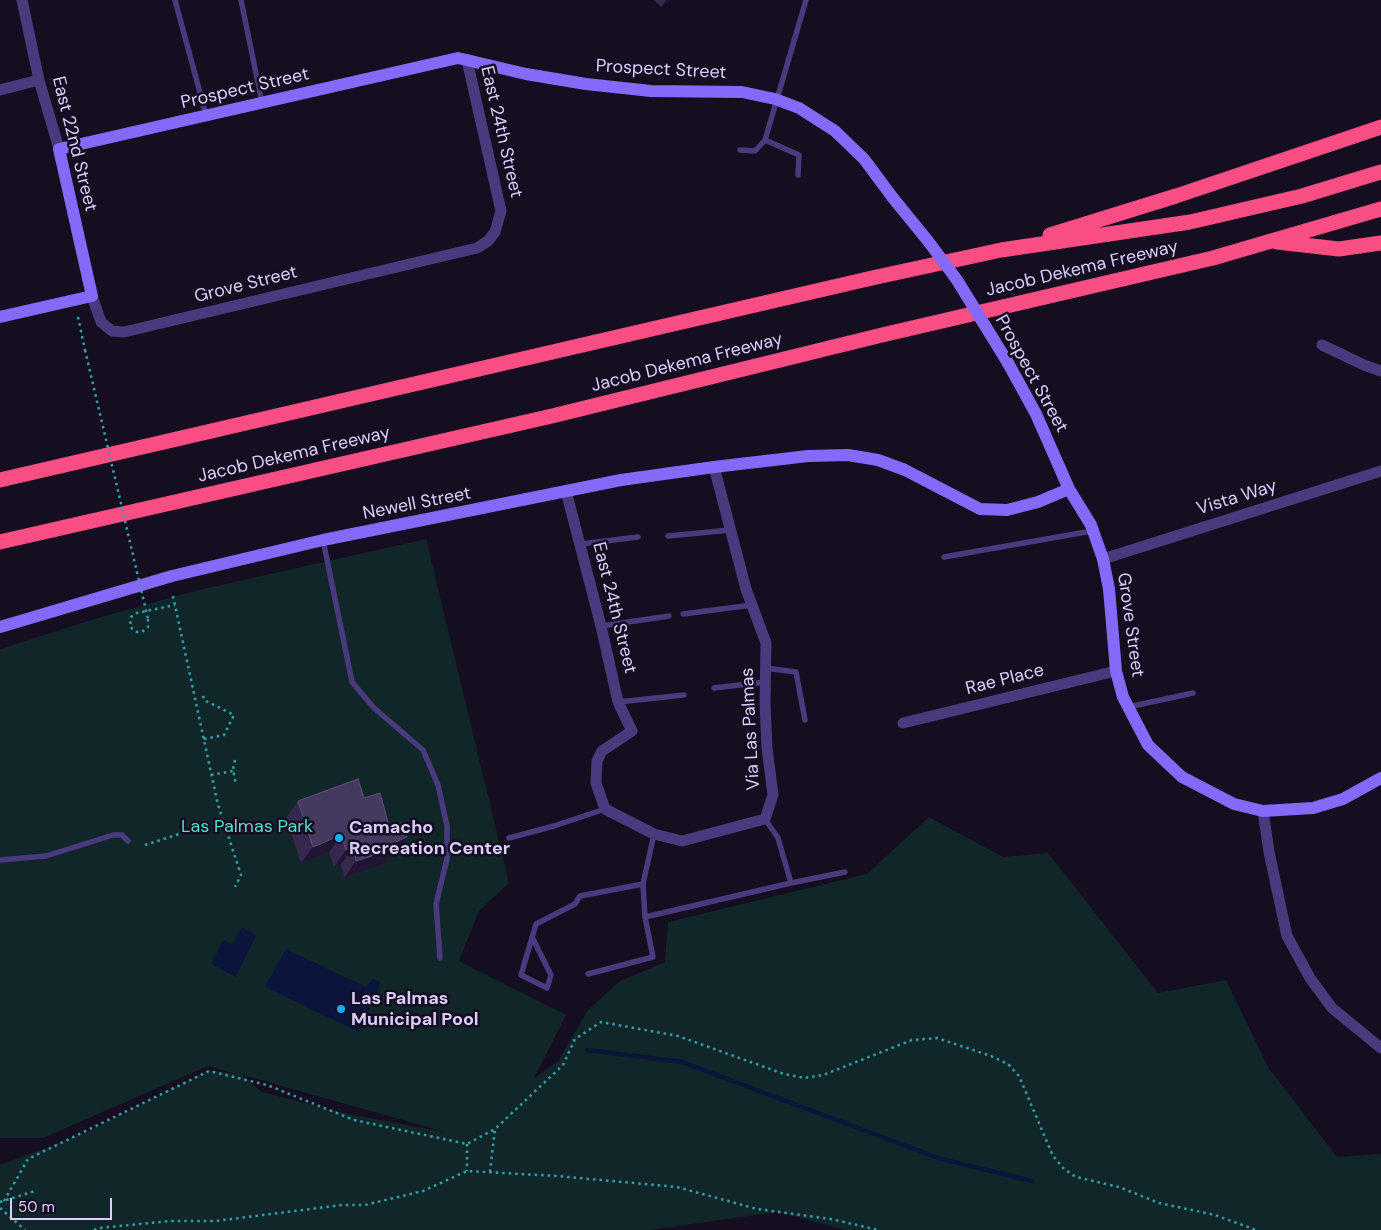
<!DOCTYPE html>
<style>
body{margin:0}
#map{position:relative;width:1381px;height:1230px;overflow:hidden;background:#140e20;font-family:"DM Sans",sans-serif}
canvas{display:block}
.scale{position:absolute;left:10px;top:1198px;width:102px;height:22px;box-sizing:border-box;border:2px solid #dbcefd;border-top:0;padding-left:6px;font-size:15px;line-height:18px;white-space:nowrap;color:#dbcefd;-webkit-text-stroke:4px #140e20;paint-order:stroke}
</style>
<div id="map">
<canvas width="1381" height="1230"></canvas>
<div class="scale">50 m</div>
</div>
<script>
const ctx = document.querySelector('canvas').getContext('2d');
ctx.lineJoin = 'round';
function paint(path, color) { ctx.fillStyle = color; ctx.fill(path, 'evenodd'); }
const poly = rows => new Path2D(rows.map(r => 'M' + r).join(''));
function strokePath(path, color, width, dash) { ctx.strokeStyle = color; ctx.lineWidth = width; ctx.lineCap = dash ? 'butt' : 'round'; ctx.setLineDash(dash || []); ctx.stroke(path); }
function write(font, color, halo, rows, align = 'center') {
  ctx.font = font + ' "DM Sans",sans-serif'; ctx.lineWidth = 5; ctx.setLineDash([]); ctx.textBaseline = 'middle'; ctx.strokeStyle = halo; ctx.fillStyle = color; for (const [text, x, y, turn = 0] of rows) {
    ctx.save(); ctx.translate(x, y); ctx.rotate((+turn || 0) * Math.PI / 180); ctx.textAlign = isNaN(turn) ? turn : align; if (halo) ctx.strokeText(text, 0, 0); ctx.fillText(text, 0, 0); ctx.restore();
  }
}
paint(poly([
 [426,539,509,883,479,911,459,961,566,1015,534,1078,558,1061,588,1010,620,981,665,962,668,922,867,874,929,817,1003,857,1048,853,1158,993,1226,980,1268,1067,1337,1157,1381,1154,1381,1230,845,1230,778,1212,648,1230,0,1230,0,1165,85,1133,208,1070,236,1074,208,1066,43,1138,0,1138,0,649,101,617,199,590],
 [243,1076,243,1075,445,1132,348,1114,262,1092]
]), '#112629');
paint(poly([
 [242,927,256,936,236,977,211,964,223,940,232,944],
 [286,949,366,987,372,979,381,982,359,1032,265,987]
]), '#0b153b');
strokePath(poly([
 [587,1050,682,1062,941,1159,1032,1181]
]), '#0b153b', 4.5);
strokePath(poly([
 [78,317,85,350],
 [173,596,218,805,241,875,235,887],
 [148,619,148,627,142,632,137,632,130,627,131,617,137,613,175,605],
 [204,739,224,735,234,715,204,700,203,695,204,694],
 [235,760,233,769,236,785],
 [211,775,233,771],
 [145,845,222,820],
 [467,1144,467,1171],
 [490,1172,495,1129],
 [4,1201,28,1159,209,1071,267,1085,354,1120,467,1144,495,1129,563,1065,575,1039,601,1022,678,1036,784,1074,804,1078,823,1075,912,1040,937,1038,991,1056,1008,1064,1019,1076,1053,1156,1064,1169,1076,1177,1119,1187,1159,1203,1215,1215,1256,1230],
 [0,1202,35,1191],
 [0,1208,25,1230],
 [94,1230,99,1228,171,1221,216,1221,342,1205,365,1205,423,1191,467,1171,557,1176,677,1187,757,1209,831,1219,878,1230]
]), '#33a0ad', 2.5, [2.5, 4]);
strokePath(poly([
 [175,0,206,115],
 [241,0,262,103],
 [740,150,755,151,765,140],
 [798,175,799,155,765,140,806,0],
 [668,536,730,530],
 [323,540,352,682,374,708,423,750,438,785,447,826,447,859,436,904,440,958],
 [581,544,638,537],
 [944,557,1092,531],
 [683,614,752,605],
 [601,626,669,616],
 [765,668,796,672,805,720],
 [714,688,765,682],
 [618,702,684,695],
 [1128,707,1193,693],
 [509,838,554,826,605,809],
 [0,860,46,856,113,835,122,835,128,841],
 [791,883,845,872],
 [645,917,643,884,654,834],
 [532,937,551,975,547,988,521,975,536,924,575,904,580,896,643,884],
 [588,974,653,957,645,917,791,883,778,838,765,819]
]), '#483a7d', 5.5);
strokePath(poly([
 [22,0,39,80,59,149],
 [0,90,39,80],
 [92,296,101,322,112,331,124,332,477,248,488,241,495,232,501,211,467,60],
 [1322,345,1364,365,1381,371],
 [566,491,601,626,618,702,632,731,602,751,597,761,596,783,605,809,654,834,682,841,765,819,773,795,767,748,765,704,766,643,746,589,714,467],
 [1103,559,1381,471],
 [903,723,1116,671],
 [1263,811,1269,852,1287,936,1310,978,1332,1008,1381,1048]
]), '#483a7d', 11);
strokePath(poly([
 [0,317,92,296,59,149,458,58,526,74,586,84,651,91,742,92,775,99,799,108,835,131,864,159,893,198],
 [1008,363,1036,414,1069,489,1091,525,1103,559,1109,589,1116,671,1123,697,1148,745,1182,777,1234,804,1263,811,1313,808,1343,799,1381,778],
 [0,627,172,576,323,540,621,480,714,467,808,456,848,455,878,460,905,470,980,509,1007,510,1038,502,1069,489]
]), '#8569f9', 12);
strokePath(poly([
 [1050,235,1176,196,1381,127],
 [1277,242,1339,249,1381,243],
 [0,480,872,278,1001,250,1190,222,1302,196,1381,172],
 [0,542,552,416,882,335,1213,258,1381,209]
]), '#f84e84', 15);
strokePath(poly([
 [85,350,148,619]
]), '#33a0ad', 2.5, [2.5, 4]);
strokePath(poly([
 [893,198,928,241,957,280,1008,363]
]), '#8569f9', 12);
paint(poly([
 [654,0,670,0,661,7],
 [364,798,389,826,407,837,395,854,390,856,384,864,344,878,341,864,334,867,329,852,301,863,286,818,298,801]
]), '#35274d');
paint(poly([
 [666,0,670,0,661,7],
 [341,835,329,852,301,863,313,847],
 [407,837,395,854,390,856,384,864,344,878,356,861,393,843],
 [353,847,341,864,334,867,346,850]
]), '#201533');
const building = poly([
 [358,779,364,798,380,793,389,826,402,823,407,837,393,843,396,848,356,861,353,847,346,850,341,835,313,847,298,801,358,779]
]);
paint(building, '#463960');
strokePath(building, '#5e5079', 1);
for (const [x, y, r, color] of [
 [339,838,5,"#0ab1ee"],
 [341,1009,5,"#0ab1ee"]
]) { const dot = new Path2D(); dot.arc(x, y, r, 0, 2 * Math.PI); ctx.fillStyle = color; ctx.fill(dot); strokePath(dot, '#140e20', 2); }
write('18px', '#dbcefd', '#140e20', [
 ["Prospect Street",661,70,3],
 ["Prospect Street",245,89,-13],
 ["East 24th Street",501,132,77],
 ["East 22nd Street",74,144,76],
 ["Jacob Dekema Freeway",1082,269,-13],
 ["Grove Street",246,285,-14],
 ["Jacob Dekema Freeway",687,363,-14],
 ["Prospect Street",1031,374,61],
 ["Jacob Dekema Freeway",294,455,-13],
 ["Vista Way",1237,498,-17],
 ["Newell Street",417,504,-11],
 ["East 24th Street",614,608,76],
 ["Grove Street",1130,625,82],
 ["Rae Place",1005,680,-14],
 ["Via Las Palmas",751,729,-93]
]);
write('18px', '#5edacf', '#140e20', [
 ["Las Palmas Park",247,827]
]);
write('bold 18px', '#dbcefd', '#140e20', [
 ["Camacho",349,828],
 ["Recreation Center",349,849],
 ["Las Palmas",351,999],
 ["Municipal Pool",351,1020]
], 'left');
</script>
